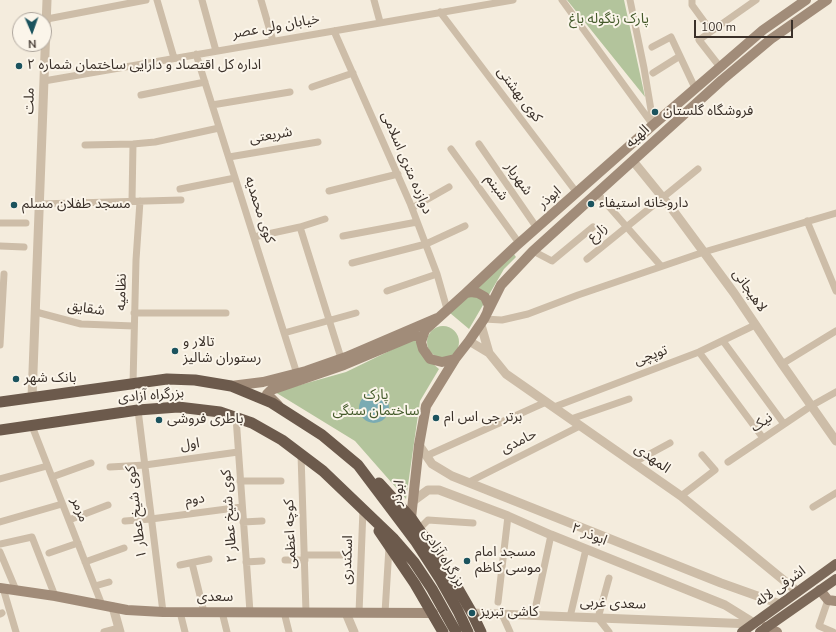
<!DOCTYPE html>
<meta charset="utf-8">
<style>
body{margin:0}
#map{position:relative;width:836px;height:632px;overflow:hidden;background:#f4ecdd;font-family:"Nunito Sans",sans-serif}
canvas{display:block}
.north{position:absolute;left:12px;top:12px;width:40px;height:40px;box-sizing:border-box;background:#fbf5ea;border:1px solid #aea69d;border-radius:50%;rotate:178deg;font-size:11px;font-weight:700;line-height:16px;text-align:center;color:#3a3029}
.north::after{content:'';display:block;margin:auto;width:14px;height:18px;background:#1b535e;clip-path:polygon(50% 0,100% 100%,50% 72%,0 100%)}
.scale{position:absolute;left:694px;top:20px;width:99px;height:18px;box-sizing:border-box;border:2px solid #3a3029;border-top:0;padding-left:5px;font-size:12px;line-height:14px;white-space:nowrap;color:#3a3029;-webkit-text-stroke:3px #fbf5ea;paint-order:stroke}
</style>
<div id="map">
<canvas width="836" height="632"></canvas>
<div class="north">N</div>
<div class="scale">100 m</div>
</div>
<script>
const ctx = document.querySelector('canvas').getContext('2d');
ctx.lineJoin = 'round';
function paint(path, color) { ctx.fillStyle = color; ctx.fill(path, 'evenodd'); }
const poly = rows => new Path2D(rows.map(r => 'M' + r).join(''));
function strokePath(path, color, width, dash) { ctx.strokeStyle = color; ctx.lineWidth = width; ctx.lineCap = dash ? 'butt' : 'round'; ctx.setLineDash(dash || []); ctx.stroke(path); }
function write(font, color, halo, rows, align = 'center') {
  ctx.font = font + ' "Nunito Sans","Noto Sans Arabic",sans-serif'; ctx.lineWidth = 4; ctx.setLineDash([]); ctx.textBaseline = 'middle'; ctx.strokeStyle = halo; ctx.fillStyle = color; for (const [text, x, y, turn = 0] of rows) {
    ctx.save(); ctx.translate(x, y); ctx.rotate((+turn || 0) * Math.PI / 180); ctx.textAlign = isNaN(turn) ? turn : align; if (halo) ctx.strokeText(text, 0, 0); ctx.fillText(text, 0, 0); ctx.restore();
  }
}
paint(poly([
 [567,0,624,0,645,97],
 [513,253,516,257,504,269,469,329,450,313],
 '427 342a16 16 0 1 1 32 0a16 16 0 1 1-32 0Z',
 [416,338,425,357,439,369,420,401,406,499,355,441,275,392,346,372]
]), '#b3c49c');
paint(poly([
 '359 408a15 15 0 1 1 30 0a15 15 0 1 1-30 0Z'
]), '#7aabb3');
strokePath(poly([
 [157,0,174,58],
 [202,0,216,51],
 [261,0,273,41],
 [374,0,380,22],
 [562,0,653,125],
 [630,0,644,68,653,122],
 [692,0,692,5,711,31],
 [440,12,577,193],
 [47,19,146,0],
 [334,31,410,203,437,274,447,309],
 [652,47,671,37,695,88],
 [196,54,297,374],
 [720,67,699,40,756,0],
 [653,73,680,56],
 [44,81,513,0],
 [312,87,353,73],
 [141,95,205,82],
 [212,105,290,92],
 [479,144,537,228],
 [85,145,133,144,155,142,219,128],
 [451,149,519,243],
 [229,157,318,142],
 [180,189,235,178],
 [329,191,398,174],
 [597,193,661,266],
 [132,201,133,144],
 [40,204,181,200],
 [412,208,449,187],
 [807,221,836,291],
 [0,223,26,223],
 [300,227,341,358],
 [343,236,417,222],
 [254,237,300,227,325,219],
 [0,246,24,247],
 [533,251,552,261,593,227],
 [587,259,698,169],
 [352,263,426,244,465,226],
 [387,291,437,274],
 [36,312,81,324,134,326],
 [134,313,226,313],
 [484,319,502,320,528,314,578,295,704,252,836,213],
 [284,333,356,313],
 [723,341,784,424],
 [0,345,4,274],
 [699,352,763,438],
 [782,364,836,331],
 [133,384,136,260,140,201],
 [554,407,699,352,755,325],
 [138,410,163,612],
 [236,417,250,612],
 [571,419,629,399],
 [32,426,102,605],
 [301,454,306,612],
 [426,456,546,402],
 [728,462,811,406,836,392],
 [633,463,670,443],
 [110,467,145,465,238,452],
 [52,477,91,463],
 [0,479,47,466],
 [240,481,281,481],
 [469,482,580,426],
 [681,496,715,470,702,455],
 [813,507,836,493],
 [69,520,108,505],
 [125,521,151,519,242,507],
 [0,522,62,504],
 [243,522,262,521],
 [419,529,428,520,473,523],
 [0,544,32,537,55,596],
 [0,552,16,590],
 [49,553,78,543],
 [304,555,346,555],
 [285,560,305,560],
 [85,562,124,548],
 [246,562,262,561],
 [192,563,204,612],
 [180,565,209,559],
 [95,586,109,582],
 [3,588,16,632],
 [828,600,819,626,833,632],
 [498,602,508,516],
 [536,605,551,535],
 [180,612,185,632],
 [222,612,227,632],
 [284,612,289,632],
 [359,613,363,509],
 [385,613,389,547],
 [0,614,2,613],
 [502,614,510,632],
 [570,617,586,549],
 [104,632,119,628],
 [609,632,598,618,609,578]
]), '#cdbda8', 7);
strokePath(poly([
 [633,161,672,209,734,293,782,364,836,441],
 [481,325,489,353],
 [469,341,489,353,506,374,681,496,798,592],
 [32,398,47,0],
 [419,445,432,464,452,476,721,583,780,604],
 [413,501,428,490,439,490,508,516,551,535,725,605,754,623],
 [113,607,120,632],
 [346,613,354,632],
 [472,613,753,624]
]), '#cdbda8', 9);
strokePath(poly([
 [471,292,478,293,485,297,489,306,487,313,484,319,469,341,455,359,442,362,430,359,423,349,421,342,425,330,466,293,471,292],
 [466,293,516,246,653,125,763,30,806,0],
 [487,313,501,285,533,251,722,80,771,39,827,0],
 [231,386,263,382,306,371,346,357,437,318],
 [278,405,267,394,271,390,344,365,413,336,419,336,422,339],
 [411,518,419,445,426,406,455,359],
 [0,588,55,596,127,610,163,612,433,613],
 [820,590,828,600,836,601],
 [766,627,777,632]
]), '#a18c79', 10);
strokePath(poly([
 [742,632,836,564],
 [760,632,836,579]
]), '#7c6959', 10);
strokePath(poly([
 [0,402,167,379,195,380,231,386,272,403,322,435,358,465,416,542,440,579,458,611,468,632],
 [0,430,138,410,178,407,220,412,252,423,282,440,323,471,394,539,414,562,432,589,456,632],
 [379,483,411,518,449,573,472,613,481,632],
 [379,531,415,584,443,632]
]), '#6c5a4c', 11);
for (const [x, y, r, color] of [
 [19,66,4,"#1b535e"],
 [655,112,4,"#1b535e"],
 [591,204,4,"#1b535e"],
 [14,205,4,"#1b535e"],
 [175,351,4,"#1b535e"],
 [16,379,4,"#1b535e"],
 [436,418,4,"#1b535e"],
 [159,420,4,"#1b535e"],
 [467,561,4,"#1b535e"],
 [472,613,4,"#1b535e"]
]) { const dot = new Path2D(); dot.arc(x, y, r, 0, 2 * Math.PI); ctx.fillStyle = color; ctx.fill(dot); strokePath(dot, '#fbf5ea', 1.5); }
write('14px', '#445a2b', '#fbf5ea', [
 ["پارک زنگوله باغ",609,20],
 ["پارک",376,396],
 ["ساختمان سنگی",376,412]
]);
write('14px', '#3a3029', '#fbf5ea', [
 ["خیابان ولی عصر",276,27,-10],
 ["کوی بهشتی",519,95,53],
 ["ملت",30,101,-88],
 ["شریعتی",271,136,-10],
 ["الهیه",638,137,-43],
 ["دوازده متری اسلامی",406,163,67],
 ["شهریار",518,179,55],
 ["شبنم",496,188,54],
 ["ابوذر",550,198,-41],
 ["کوی محمدیه",259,210,72],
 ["زارع",598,233,-38],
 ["لاهیجانی",749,291,55],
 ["نظامیه",122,292,-89],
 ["شقایق",86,309,8],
 ["توپچی",651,356,-20],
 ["بزرگراه آزادی",151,396,-4],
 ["نیک",762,423,-34],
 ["حامدی",519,442,-26],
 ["اول",190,445,-8],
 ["المهدی",652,459,35],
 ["ابوذر",399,493,-84],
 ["دوم",195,500,-8],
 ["مرمر",79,510,69],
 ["کوی شیخ عطار ۱",137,512,-97],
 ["کوی شیخ عطار ۲",230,516,-94],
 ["کوچه اعظمی",291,534,-92],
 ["ابوذر ۲",589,535,22],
 ["بزرگراه آزادی",443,558,57],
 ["اسکندری",348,560,-88],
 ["اشرفی لاله",781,587,-36],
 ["سعدی",215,598],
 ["سعدی غربی",613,604,2]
]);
write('14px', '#3a3029', '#fbf5ea', [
 ["اداره کل اقتصاد و دارایی ساختمان شماره ۲",27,66],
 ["فروشگاه گلستان",663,112],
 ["داروخانه استیفاء",599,204],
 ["مسجد طفلان مسلم",22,205],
 ["تالار و",183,343],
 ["رستوران شالیز",183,359],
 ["بانک شهر",24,379],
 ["برتر جی اس ام",444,418],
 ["باطری فروشی",167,420],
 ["مسجد امام",475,553],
 ["موسی کاظم",475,569],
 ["کاشی تبریز",480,613]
], 'left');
</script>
